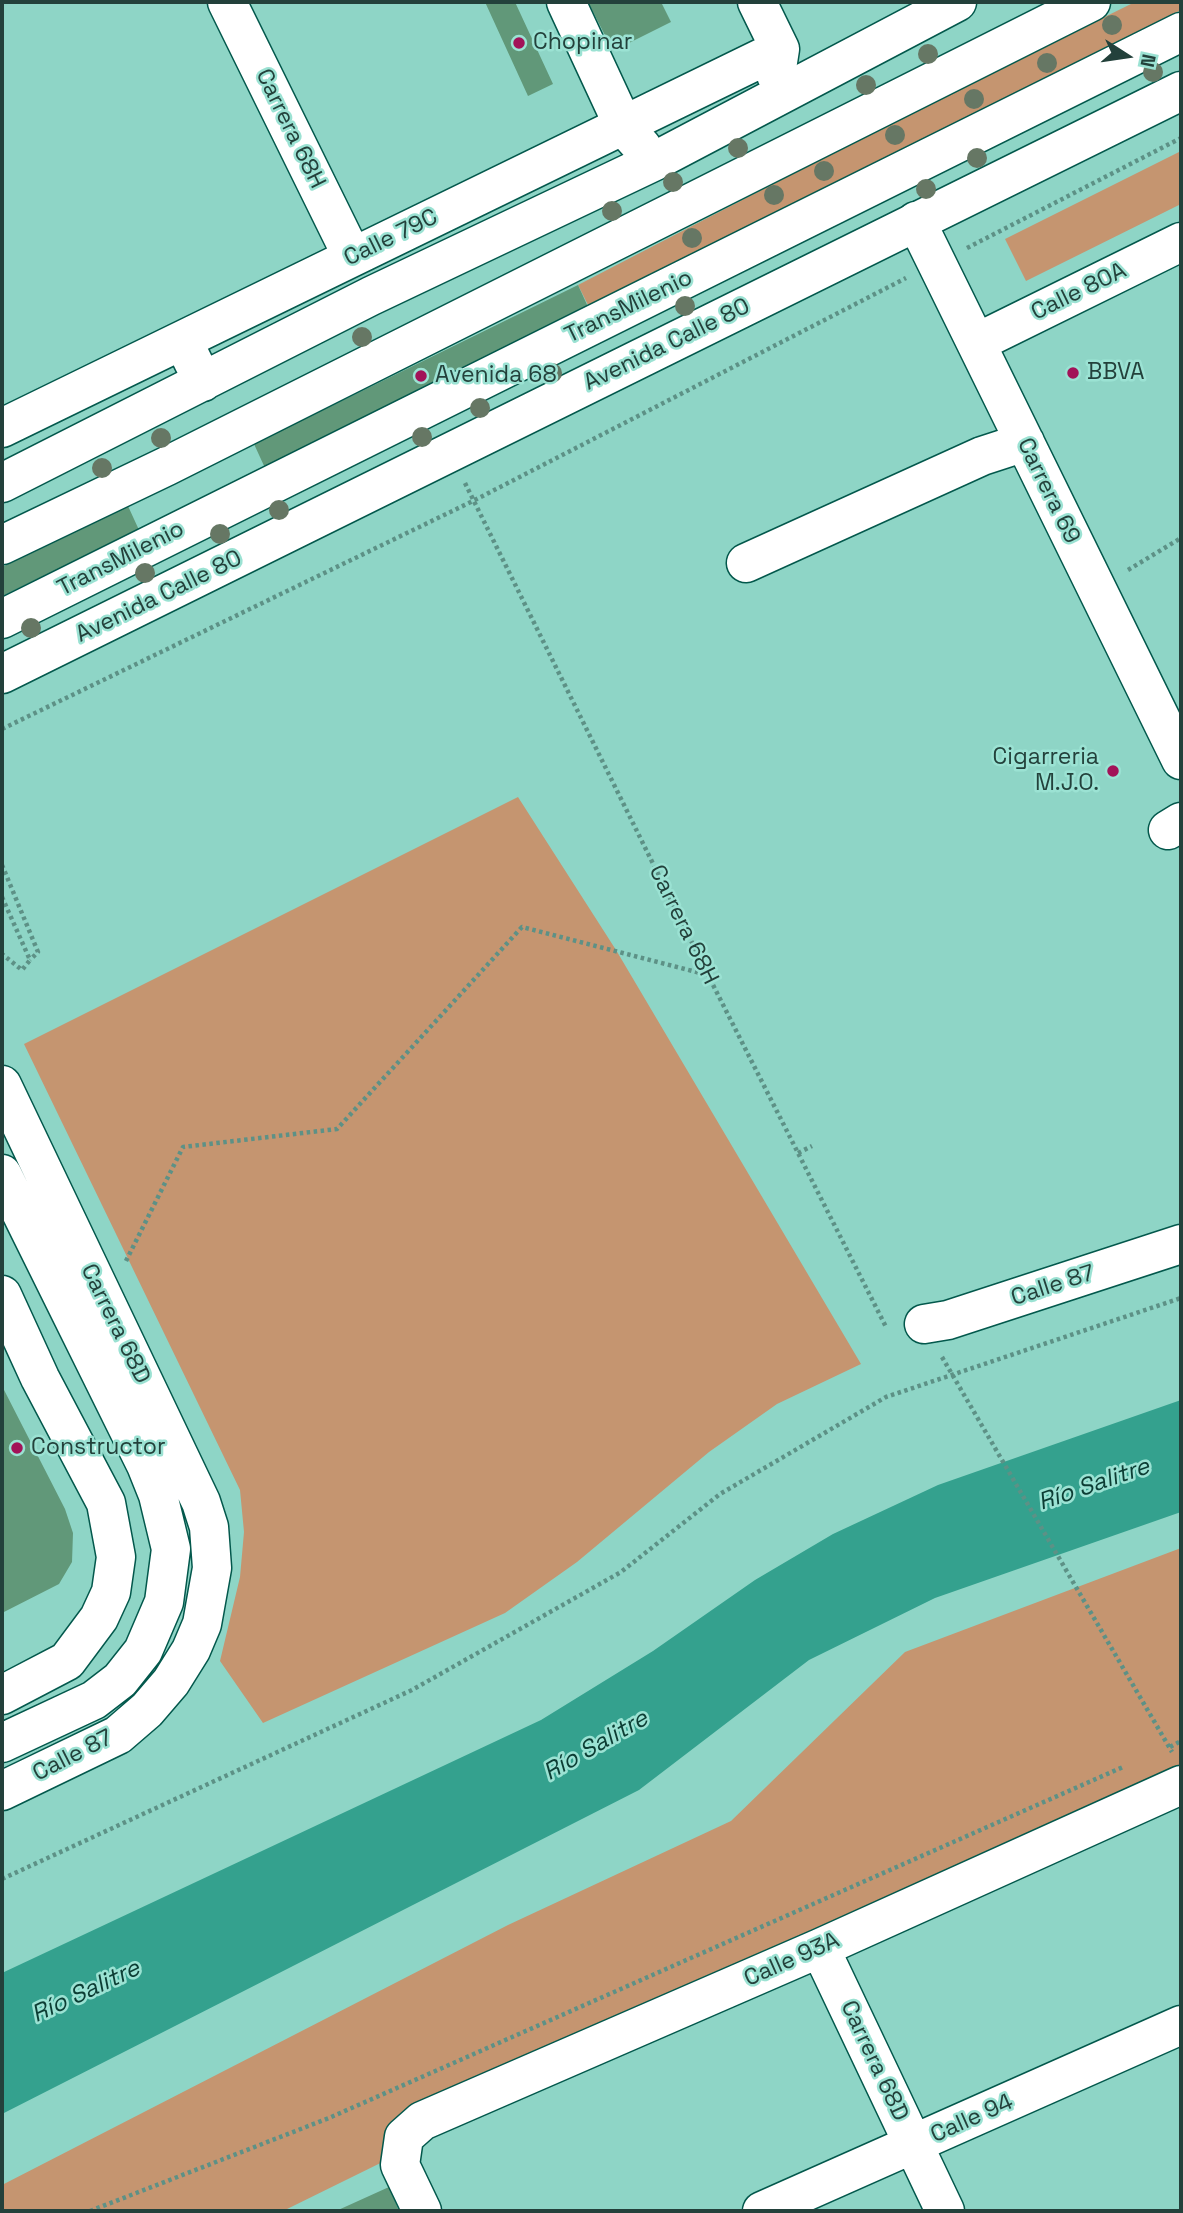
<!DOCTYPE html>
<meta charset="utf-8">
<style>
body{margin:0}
#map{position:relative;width:1183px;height:2213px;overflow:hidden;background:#8ed5c6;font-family:"Space Grotesk",sans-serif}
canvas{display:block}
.frame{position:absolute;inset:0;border:4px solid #23413b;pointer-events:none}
.north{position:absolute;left:1092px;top:21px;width:70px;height:70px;-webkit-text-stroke:5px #9be2d3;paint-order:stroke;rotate:102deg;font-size:19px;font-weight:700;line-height:28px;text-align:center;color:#23413b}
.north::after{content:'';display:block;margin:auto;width:24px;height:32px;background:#23413b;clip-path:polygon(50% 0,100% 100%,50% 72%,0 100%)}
</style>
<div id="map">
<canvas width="1183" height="2213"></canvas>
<div class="frame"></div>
<div class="north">N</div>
</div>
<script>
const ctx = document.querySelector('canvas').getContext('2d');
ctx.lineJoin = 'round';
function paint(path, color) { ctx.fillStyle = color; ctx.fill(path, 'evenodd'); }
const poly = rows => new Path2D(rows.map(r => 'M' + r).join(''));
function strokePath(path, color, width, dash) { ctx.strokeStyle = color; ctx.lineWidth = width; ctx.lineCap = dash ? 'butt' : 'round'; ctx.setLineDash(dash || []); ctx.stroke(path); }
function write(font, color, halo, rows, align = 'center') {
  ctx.font = font + ' "Space Grotesk",sans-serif'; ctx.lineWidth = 5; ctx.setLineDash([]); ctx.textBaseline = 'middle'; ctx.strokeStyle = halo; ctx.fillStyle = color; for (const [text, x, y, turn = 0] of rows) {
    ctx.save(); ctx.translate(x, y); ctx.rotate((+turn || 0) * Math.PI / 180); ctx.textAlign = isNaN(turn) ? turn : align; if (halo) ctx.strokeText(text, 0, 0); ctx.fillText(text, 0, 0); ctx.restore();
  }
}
paint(poly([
 [1135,2,1181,2,1181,10,590,309,578,285,916,110],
 [1181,151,1181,204,1026,281,1005,239],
 [518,797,616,950,861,1364,777,1404,709,1452,577,1562,505,1613,263,1723,220,1661,240,1577,244,1532,240,1490,24,1044],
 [1181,1548,1181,1769,283,2211,2,2211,2,2185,508,1925,731,1821,905,1652]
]), '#c59570');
paint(poly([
 [1181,1400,1181,1512,935,1598,809,1660,639,1790,2,2114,2,1973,541,1720,653,1651,755,1580,833,1534,938,1485]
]), '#34a18e');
paint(poly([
 [485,2,515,2,553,84,528,96],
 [588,2,661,2,671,22,613,51],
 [578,285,589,309,265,468,254,444],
 [128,506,139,530,2,596,2,567],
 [2,1386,65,1509,73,1533,72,1562,59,1584,2,1613],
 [389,2187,399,2211,336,2211]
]), '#619879');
const minor = poly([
 [227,2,352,256],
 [566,2,624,127,642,147],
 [757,2,780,49,776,75],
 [916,221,1181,760],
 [976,343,1181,242],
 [2,428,780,49],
 [2,545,167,466,1091,2],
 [746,563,982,456,1025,442],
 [2,619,1181,32],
 [1168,830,1181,822],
 [2,1085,201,1502,209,1527,212,1568,202,1624,191,1650,171,1682,147,1710,118,1735,2,1791],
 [2,1174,146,1465,158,1495,171,1549,164,1602,143,1651,120,1680,94,1700,2,1743],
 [2,1295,40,1378,106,1503,116,1557,111,1592,99,1618,67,1661,2,1695],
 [924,1324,948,1320,1181,1244],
 [820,1948,945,2211],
 [422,2211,400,2165,404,2137,422,2121,820,1948,1181,1785],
 [762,2211,1181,2025]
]);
const highway = poly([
 [183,341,203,382],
 [2,483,371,296,655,161,957,2],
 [2,674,1181,91]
]);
strokePath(minor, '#03584c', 41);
strokePath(highway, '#03584c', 41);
strokePath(poly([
 [967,248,1181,138],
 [465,483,708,975,886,1327],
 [1128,570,1181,538],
 [2,729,473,501,906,278],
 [2,865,38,952,30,960],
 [2,897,30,960,22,970,2,954],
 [798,1153,812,1146],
 [126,1261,183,1147,337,1129,522,927,708,975],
 [942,1357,1172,1752],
 [1170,1747,1181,1741],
 [2,1879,412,1690,621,1572,720,1494,886,1397,1181,1298],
 [90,2211,329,2118,1123,1767]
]), '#5d9186', 4.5, [3.5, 3.5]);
strokePath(minor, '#fff', 38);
strokePath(highway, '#fff', 38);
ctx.fillStyle = '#667764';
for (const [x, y] of [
 [1112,25],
 [928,54],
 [1047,63],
 [1153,72],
 [866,85],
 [974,99],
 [895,135],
 [738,148],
 [977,158],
 [824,171],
 [673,182],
 [926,189],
 [774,195],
 [612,211],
 [692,238],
 [685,306],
 [362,337],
 [552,373],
 [480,408],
 [422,437],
 [161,438],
 [102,468],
 [279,510],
 [220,534],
 [145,573],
 [31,628]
]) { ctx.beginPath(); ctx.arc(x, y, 10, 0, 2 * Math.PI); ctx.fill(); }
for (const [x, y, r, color] of [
 [519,43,7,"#a21258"],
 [1073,373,7,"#a21258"],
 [421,376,7,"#a21258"],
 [1113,771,7,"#a21258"],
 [17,1448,7,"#a21258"]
]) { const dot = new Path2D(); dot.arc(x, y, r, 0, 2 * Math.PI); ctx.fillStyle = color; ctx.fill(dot); strokePath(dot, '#9be2d3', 2.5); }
write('23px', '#23413b', '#9be2d3', [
 ["Chopinar",533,43],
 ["BBVA",1087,373],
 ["Avenida 68",435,376],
 ["Cigarreria",1099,758,"right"],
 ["M.J.O.",1099,784,"right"],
 ["Constructor",31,1448]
], 'left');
write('23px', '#23413b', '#9be2d3', [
 ["Carrera 68H",290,129,64],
 ["Calle 79C",391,238,-26],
 ["Calle 80A",1079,292,-26],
 ["TransMilenio",629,307,-26],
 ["Avenida Calle 80",667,345,-26],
 ["Carrera 69",1048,491,64],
 ["TransMilenio",121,559,-27],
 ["Avenida Calle 80",159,597,-26],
 ["Carrera 68H",683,925,64],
 ["Calle 87",1053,1286,-18],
 ["Carrera 68D",115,1324,64],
 ["Calle 87",73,1756,-27],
 ["Calle 93A",792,1960,-24],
 ["Carrera 68D",874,2061,65],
 ["Calle 94",972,2119,-24]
]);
write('italic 24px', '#0c3d34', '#9be2d3', [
 ["Río Salitre",1094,1485,-19],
 ["Río Salitre",596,1746,-30],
 ["Río Salitre",86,1992,-25]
]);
</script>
